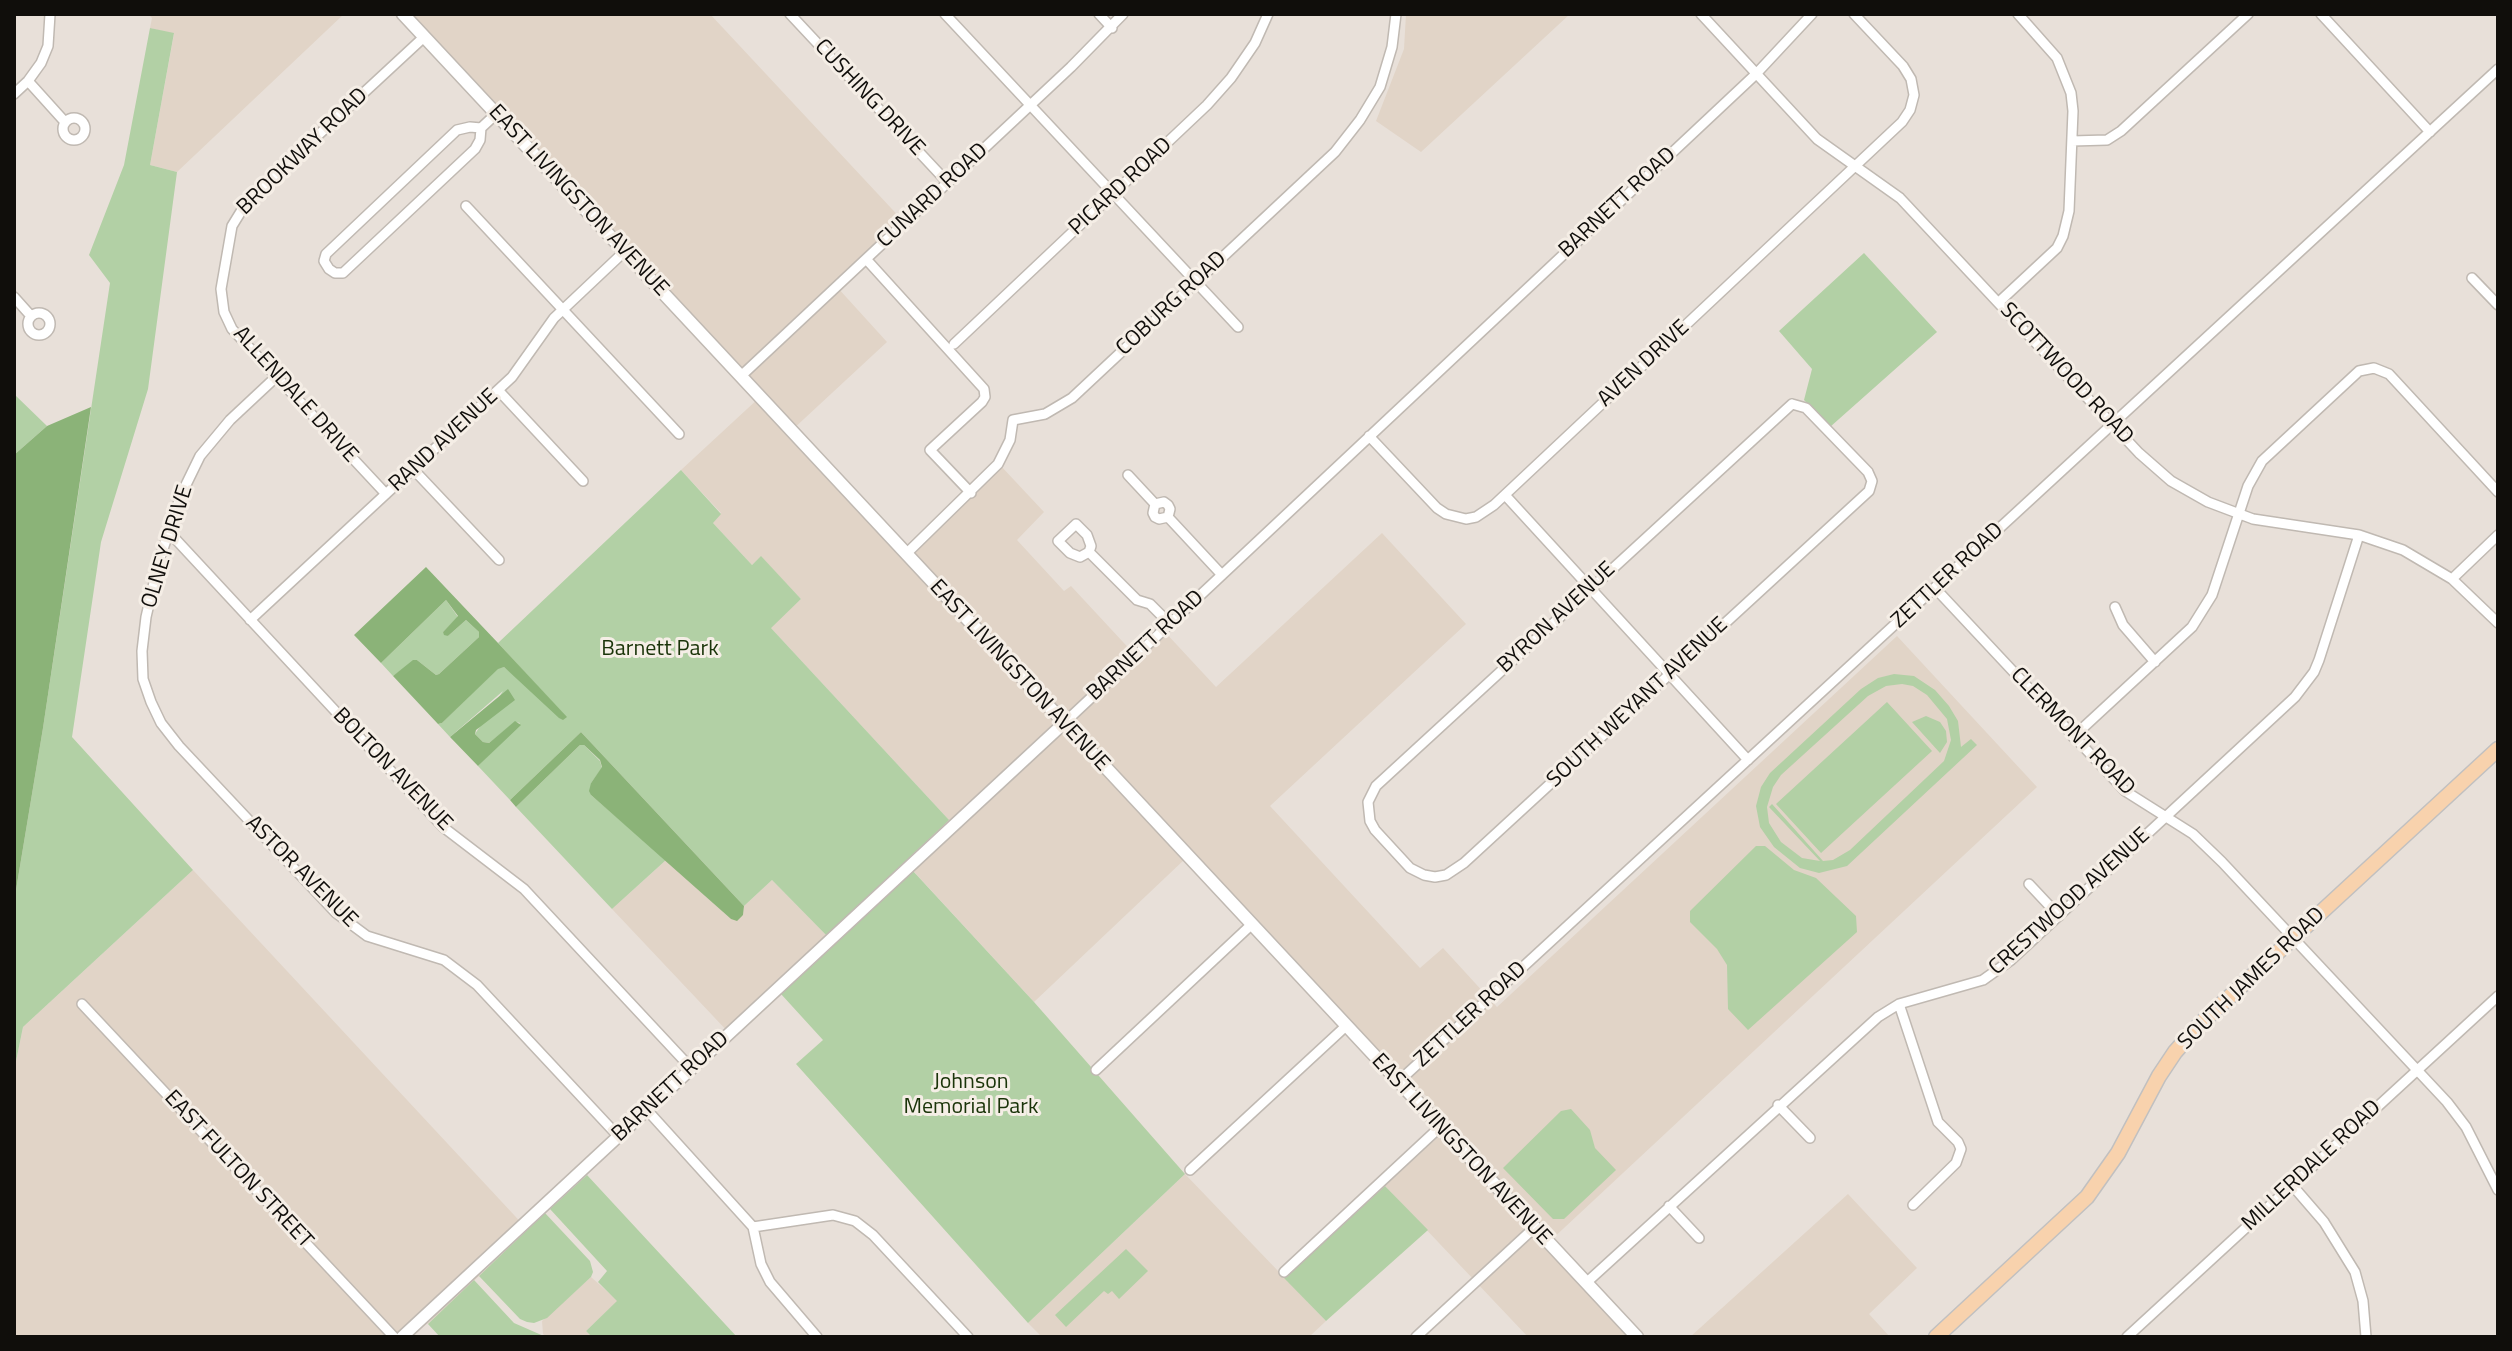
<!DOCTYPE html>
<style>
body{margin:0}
#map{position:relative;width:2512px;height:1351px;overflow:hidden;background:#e8e0d9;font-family:"Titillium Web",sans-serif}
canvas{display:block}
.frame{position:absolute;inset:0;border:16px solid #100e0b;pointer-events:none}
</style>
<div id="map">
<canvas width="2512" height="1351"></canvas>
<div class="frame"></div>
</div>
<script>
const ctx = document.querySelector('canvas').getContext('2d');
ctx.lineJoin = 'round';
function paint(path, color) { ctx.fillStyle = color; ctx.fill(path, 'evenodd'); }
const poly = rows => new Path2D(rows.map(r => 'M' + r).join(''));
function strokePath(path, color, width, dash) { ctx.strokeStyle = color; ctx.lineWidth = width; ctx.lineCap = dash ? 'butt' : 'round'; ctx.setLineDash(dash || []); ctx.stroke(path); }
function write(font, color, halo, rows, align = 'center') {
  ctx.font = font + ' "Titillium Web",sans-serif'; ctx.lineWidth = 6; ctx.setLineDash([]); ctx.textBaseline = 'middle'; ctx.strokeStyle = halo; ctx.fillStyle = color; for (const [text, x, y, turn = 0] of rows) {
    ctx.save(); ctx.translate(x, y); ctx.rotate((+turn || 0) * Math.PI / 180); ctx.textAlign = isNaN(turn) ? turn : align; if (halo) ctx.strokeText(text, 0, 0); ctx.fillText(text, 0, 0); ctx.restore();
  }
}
paint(poly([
 [148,14,344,14,177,172,150,165,174,34,150,28,152,18],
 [403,14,710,14,905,223,837,287,887,342,791,431,905,556,1000,465,1044,512,1017,540,1064,591,1071,586,1136,656,1164,631,1216,687,1382,533,1466,624,1270,806,1420,968,1443,948,1497,1007,1897,636,2037,787,1549,1242,1635,1337,1528,1337,1385,1186,1452,1124,1415,1084,1406,1091,1185,859,1034,1002,905,862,948,819,770,627,801,599,761,557,752,565,712,522,721,513,681,470,760,397],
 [1406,14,1570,14,1421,152,1376,121,1404,49],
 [666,860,731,919,743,915,744,906,772,880,835,944,781,994,777,990,730,1034,612,909],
 [193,870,528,1230,428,1324,422,1318,402,1337,14,1337,14,1071,23,1027],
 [1185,1174,1326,1321,1309,1337,1042,1337,1028,1323],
 [1848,1194,1917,1268,1869,1314,1890,1337,1690,1337],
 [591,1277,618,1301,586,1331,592,1337,546,1337,543,1334,542,1321]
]), '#e1d4c7');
paint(poly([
 [150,28,174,33,150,165,177,172,148,389,101,542,72,737,193,870,23,1027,14,1071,14,902,43,728,110,283,89,255,124,165],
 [1864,253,1937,332,1830,427,1804,400,1812,369,1779,331],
 [14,394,47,426,14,455],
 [681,470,721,514,713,523,752,565,761,556,801,599,771,628,949,820,827,936,772,880,744,906,581,732,510,800,478,766,520,723,515,722,489,743,483,742,475,734,503,691,450,737,438,724,442,723,498,668,504,667,566,717,498,643],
 [446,600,458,617,443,632,448,636,466,620,479,632,479,637,439,674,436,675,417,660,393,676,381,663],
 [1894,674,1914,676,1935,690,1949,706,1958,721,1961,747,1971,739,1977,745,1847,866,1819,873,1800,868,1774,847,1760,827,1756,806,1761,787,1770,773,1861,689,1878,678],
 [1902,684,1913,686,1927,695,1947,719,1951,740,1944,761,1850,850,1833,860,1823,861,1772,804,1769,807,1820,861,1802,858,1781,842,1769,823,1767,807,1773,787,1781,775,1868,696,1886,686],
 [1887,702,1932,751,1821,853,1776,804],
 [1926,716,1940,722,1946,731,1947,742,1940,753,1912,722],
 [580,745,584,745,600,761,602,768,591,783,591,795,666,860,612,909,516,807],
 [1756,846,1765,846,1794,870,1816,878,1856,916,1857,932,1748,1030,1728,1009,1727,965,1717,949,1690,922,1690,911],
 [913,871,1034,1002,1185,1174,1028,1323,796,1064,823,1040,781,994],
 [1571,1109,1590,1130,1595,1148,1616,1170,1564,1219,1553,1219,1503,1168,1561,1111],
 [587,1175,737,1337,592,1337,586,1331,617,1301,598,1282,607,1271,550,1209],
 [1385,1186,1428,1230,1326,1321,1284,1278],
 [545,1213,590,1261,593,1272,591,1277,547,1318,534,1323,527,1322,520,1319,479,1276],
 [1126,1249,1148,1271,1119,1299,1112,1291,1108,1294,1104,1291,1066,1327,1055,1315],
 [474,1280,514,1323,546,1337,440,1337,428,1324]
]), '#b2d0a5');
paint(poly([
 [91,407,43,728,14,902,14,455,47,426],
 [426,567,498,643,567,717,563,720,559,718,504,667,498,669,442,723,438,724,393,676,413,660,417,660,436,675,439,674,479,637,479,632,466,620,448,636,444,635,443,632,458,616,446,600,381,663,354,635],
 [508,689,515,700,476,730,475,734,483,742,489,743,515,721,521,725,478,766,450,737],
 [581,732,744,906,743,915,737,921,731,919,591,795,589,791,591,783,602,767,600,760,584,745,580,745,516,807,510,800]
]), '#8bb378');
const minor = poly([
 [790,14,948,183],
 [945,14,1238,327],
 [1099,14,1112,28],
 [1701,14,1817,139,1900,198,2139,453,2171,481,2208,502,2253,519,2359,535,2403,550,2452,579,2498,623],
 [2321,14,2430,132],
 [28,81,65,122],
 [14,94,28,81,41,63,48,46,50,14],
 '63 129a11 11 0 1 1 22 0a11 11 0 1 1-22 0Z',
 [481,128,470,127,457,130,326,254,324,261,329,269,335,273,343,273,475,149,480,140,481,128,496,114],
 [2072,141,2107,140,2121,131,2248,14],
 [466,206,679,434],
 [866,259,984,389,985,397,982,402,930,450,971,493],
 [2472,278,2498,305],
 [14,297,31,316],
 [1999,302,2057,248,2063,236,2069,211,2073,111,2071,93,2057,58,2018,14],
 '28 324a11 11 0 1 1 22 0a11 11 0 1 1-22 0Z',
 [954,344,1207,105,1231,78,1255,43,1268,14],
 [741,376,1071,67,1123,14],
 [276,377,230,420,200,456,181,495,159,561,146,617,142,651,143,679,151,702,161,723,179,746,336,913,367,936,444,960,477,985,618,1136],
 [498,390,583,481],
 [1792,404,1806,408,1868,472,1872,481,1869,491,1464,863,1446,875,1435,877,1424,875,1410,868,1375,830,1370,821,1368,802,1376,786,1792,404],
 [1369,436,1437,508,1446,514,1466,519,1476,517,1494,505,1902,122,1910,110,1914,95,1911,79,1903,66,1854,14],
 [413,469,499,560],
 [1128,475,1155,504],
 [386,494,232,329,224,312,221,289,232,226,248,200,424,37],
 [1505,495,1748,760],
 [1168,517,1159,519,1155,517,1153,513,1155,504,1164,502,1168,505,1170,509,1168,517,1222,575],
 [1076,524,1087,535,1091,546,1089,552,1080,557,1070,553,1058,541,1076,524],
 [168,531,443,827,524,889,691,1068],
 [1089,552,1137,600,1150,604,1170,624],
 [906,554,998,464,1010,440,1013,420,1045,414,1072,398,1335,152,1360,120,1380,87,1392,47,1396,14],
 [2452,579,2498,535],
 [1935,588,2125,791,2193,834,2222,862,2447,1102,2466,1127,2498,1190],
 [2115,607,2123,625,2155,662],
 [250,620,512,377,554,318,625,251],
 [1063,724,1756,74,1812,14],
 [2073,737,2192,627,2212,595,2248,486,2262,461,2359,371,2374,368,2389,374,2498,492],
 [2029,884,2059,916],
 [82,1004,394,1337],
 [1899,1004,1938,1122,1958,1142,1961,1149,1956,1163,1913,1205],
 [1096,1070,1251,925],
 [1398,1082,2498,69],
 [1778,1105,1810,1138],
 [647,1110,753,1227],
 [1190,1170,1346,1026],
 [2292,1185,2324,1222,2355,1272,2363,1301,2366,1337],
 [1669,1206,1699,1238],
 [753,1227,833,1215,855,1221,873,1235,968,1337],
 [753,1227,761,1264,770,1282,817,1337],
 [1284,1272,1440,1127],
 [1586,1283,1878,1017,1899,1004,1983,980,2011,960,2295,697,2314,672,2319,660,2359,535],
 [1416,1337,1534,1228],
 [2127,1337,2498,996]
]);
const tertiary = poly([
 [402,1337,1063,724]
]);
const secondary = poly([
 [403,14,1637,1337]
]);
const primary = poly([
 [1936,1337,2087,1197,2118,1153,2159,1076,2175,1052,2199,1025,2498,749]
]);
strokePath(minor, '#c0b9b2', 12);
strokePath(tertiary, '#c0b9b2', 14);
strokePath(secondary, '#c0b9b2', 15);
strokePath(primary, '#c1c0c0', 17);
strokePath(minor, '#fff', 9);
strokePath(tertiary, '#fff', 11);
strokePath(secondary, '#fff', 12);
strokePath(primary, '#f8d2ad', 14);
write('22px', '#100e0b', '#f5eee6', [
 ["CUSHING DRIVE",869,98,47],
 ["BROOKWAY ROAD",303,152,-44],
 ["PICARD ROAD",1121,187,-43],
 ["CUNARD ROAD",933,196,-43],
 ["EAST LIVINGSTON AVENUE",578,201,47],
 ["BARNETT ROAD",1618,203,-43],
 ["COBURG ROAD",1172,304,-43],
 ["AVEN DRIVE",1644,364,-43],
 ["SCOTTWOOD ROAD",2066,374,47],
 ["ALLENDALE DRIVE",295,395,48],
 ["RAND AVENUE",444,441,-43],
 ["OLNEY DRIVE",168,547,-73],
 ["ZETTLER ROAD",1948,576,-43],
 ["BYRON AVENUE",1557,618,-43],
 ["BARNETT ROAD",1146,646,-43],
 ["EAST LIVINGSTON AVENUE",1019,676,47],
 ["SOUTH WEYANT AVENUE",1638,703,-43],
 ["CLERMONT ROAD",2072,732,46],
 ["BOLTON AVENUE",392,770,46],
 ["ASTOR AVENUE",301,872,45],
 ["CRESTWOOD AVENUE",2070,902,-42],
 ["SOUTH JAMES ROAD",2252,979,-44],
 ["ZETTLER ROAD",1471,1015,-43],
 ["BARNETT ROAD",671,1087,-43],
 ["EAST LIVINGSTON AVENUE",1461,1150,47],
 ["MILLERDALE ROAD",2312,1166,-43],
 ["EAST FULTON STREET",238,1170,47]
]);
write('22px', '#1a3409', '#f5eee6', [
 ["Barnett Park",660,650],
 ["Johnson",971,1083],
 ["Memorial Park",971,1108]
]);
</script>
